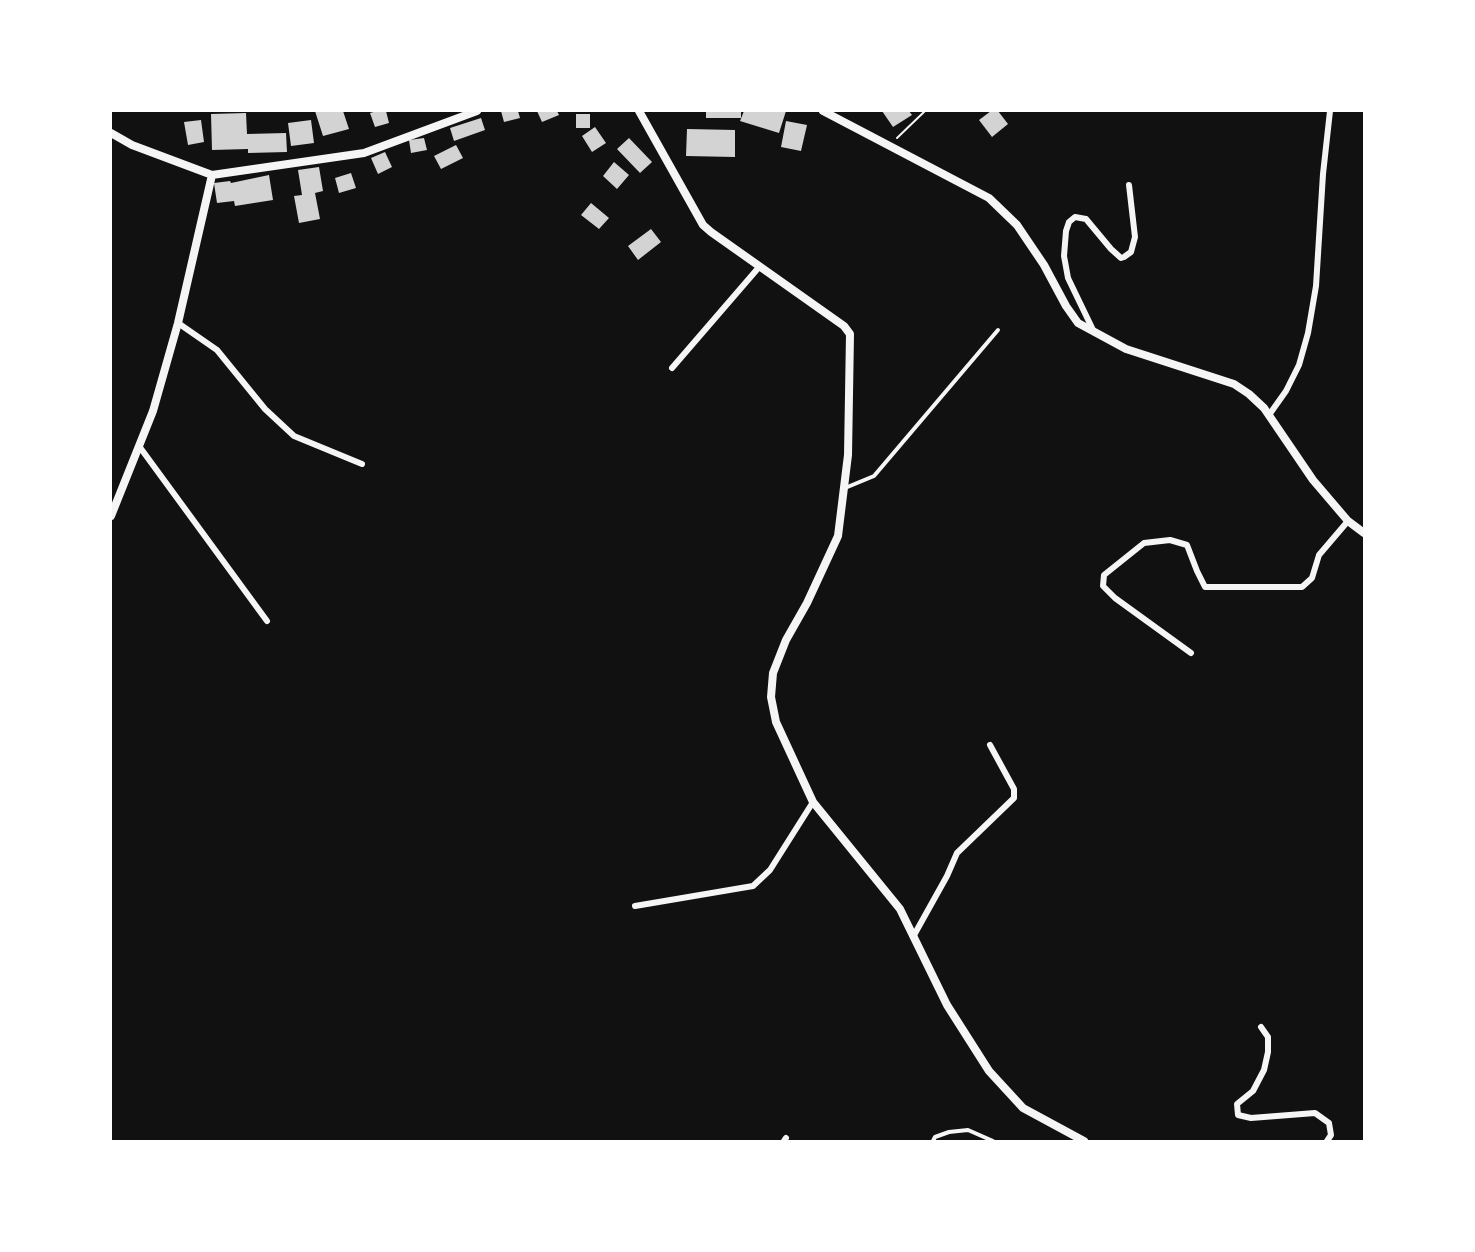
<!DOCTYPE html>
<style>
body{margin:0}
#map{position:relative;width:1475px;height:1252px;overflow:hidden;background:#111;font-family:Jost,sans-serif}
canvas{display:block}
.frame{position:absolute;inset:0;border:112px solid #fff;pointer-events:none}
</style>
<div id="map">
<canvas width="1475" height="1252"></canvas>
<div class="frame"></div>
</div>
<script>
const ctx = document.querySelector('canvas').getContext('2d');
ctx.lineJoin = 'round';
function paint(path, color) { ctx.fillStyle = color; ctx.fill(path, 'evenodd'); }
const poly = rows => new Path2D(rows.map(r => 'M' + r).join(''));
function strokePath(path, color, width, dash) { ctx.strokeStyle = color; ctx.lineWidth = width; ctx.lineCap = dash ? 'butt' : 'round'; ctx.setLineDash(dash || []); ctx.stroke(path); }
paint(poly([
 [315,111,343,111,349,129,323,136],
 [377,111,386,111,389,123,375,127,370,113],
 [501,111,518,111,520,118,504,122],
 [537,111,557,111,559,115,542,122],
 [706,111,741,111,741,118,706,118],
 [744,111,786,111,779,133,740,121],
 [882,111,909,111,912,115,893,127],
 [991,111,998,111,1008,124,992,137,979,120],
 [246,113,247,134,286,133,287,152,248,153,248,149,212,150,211,114],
 [576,114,590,114,590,128,576,128],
 [481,118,485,130,454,141,450,128],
 [201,120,204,142,188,145,184,122],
 [311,120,314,143,291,146,288,123],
 [786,121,807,125,801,151,781,147],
 [595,127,606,143,592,152,582,136],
 [687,129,735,130,735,157,686,156],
 [424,138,427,150,411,153,409,140],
 [629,138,652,162,640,173,617,149],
 [456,145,463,158,441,169,434,156],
 [385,152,392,167,378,174,371,158],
 [614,162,629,175,617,189,603,176],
 [319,167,323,191,315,193,320,219,299,223,294,196,302,195,298,170],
 [351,173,356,188,339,193,335,178],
 [269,175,273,200,235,206,234,201,217,203,214,183,230,181,231,183],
 [591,203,609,218,599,229,581,215],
 [651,229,661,242,638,260,628,246]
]), '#d3d3d3');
strokePath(poly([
 [897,138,925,111]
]), '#f5f5f5', 2);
strokePath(poly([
 [845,488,874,476,998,330],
 [933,1141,935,1137,949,1132,968,1130,993,1141]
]), '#f5f5f5', 4);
strokePath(poly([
 [178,323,217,350,265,409,294,436,362,464],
 [1094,332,1068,278,1064,256,1066,231,1069,222,1075,217,1086,219,1111,249,1121,258,1124,257,1131,252,1135,237,1129,185],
 [672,368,760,266],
 [1269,415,1286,391,1299,365,1308,333,1316,286,1323,174,1330,111],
 [139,446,267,621],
 [1191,653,1115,598,1103,586,1104,575,1144,543,1170,540,1187,545,1197,571,1205,587,1302,587,1312,578,1319,555,1348,521],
 [635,906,753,886,770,870,813,802],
 [913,937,947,876,957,853,1014,798,1014,789,990,745],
 [1261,1027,1268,1037,1268,1052,1264,1070,1253,1091,1237,1104,1238,1115,1251,1118,1315,1113,1329,1123,1331,1135,1327,1141],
 [784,1141,786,1138]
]), '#f5f5f5', 6);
strokePath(poly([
 [639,111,703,225,711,232,844,326,850,334,848,455,838,536,807,603,786,640,773,673,771,697,776,722,813,802,900,909,947,1005,989,1071,1023,1108,1084,1141],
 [823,111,989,198,1017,225,1044,265,1066,306,1078,323,1126,349,1234,384,1249,394,1264,408,1313,480,1348,521,1364,533],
 [111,133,132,145,212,175,364,153,477,111],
 [111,516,153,411,178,323,212,175]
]), '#f5f5f5', 8);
</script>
